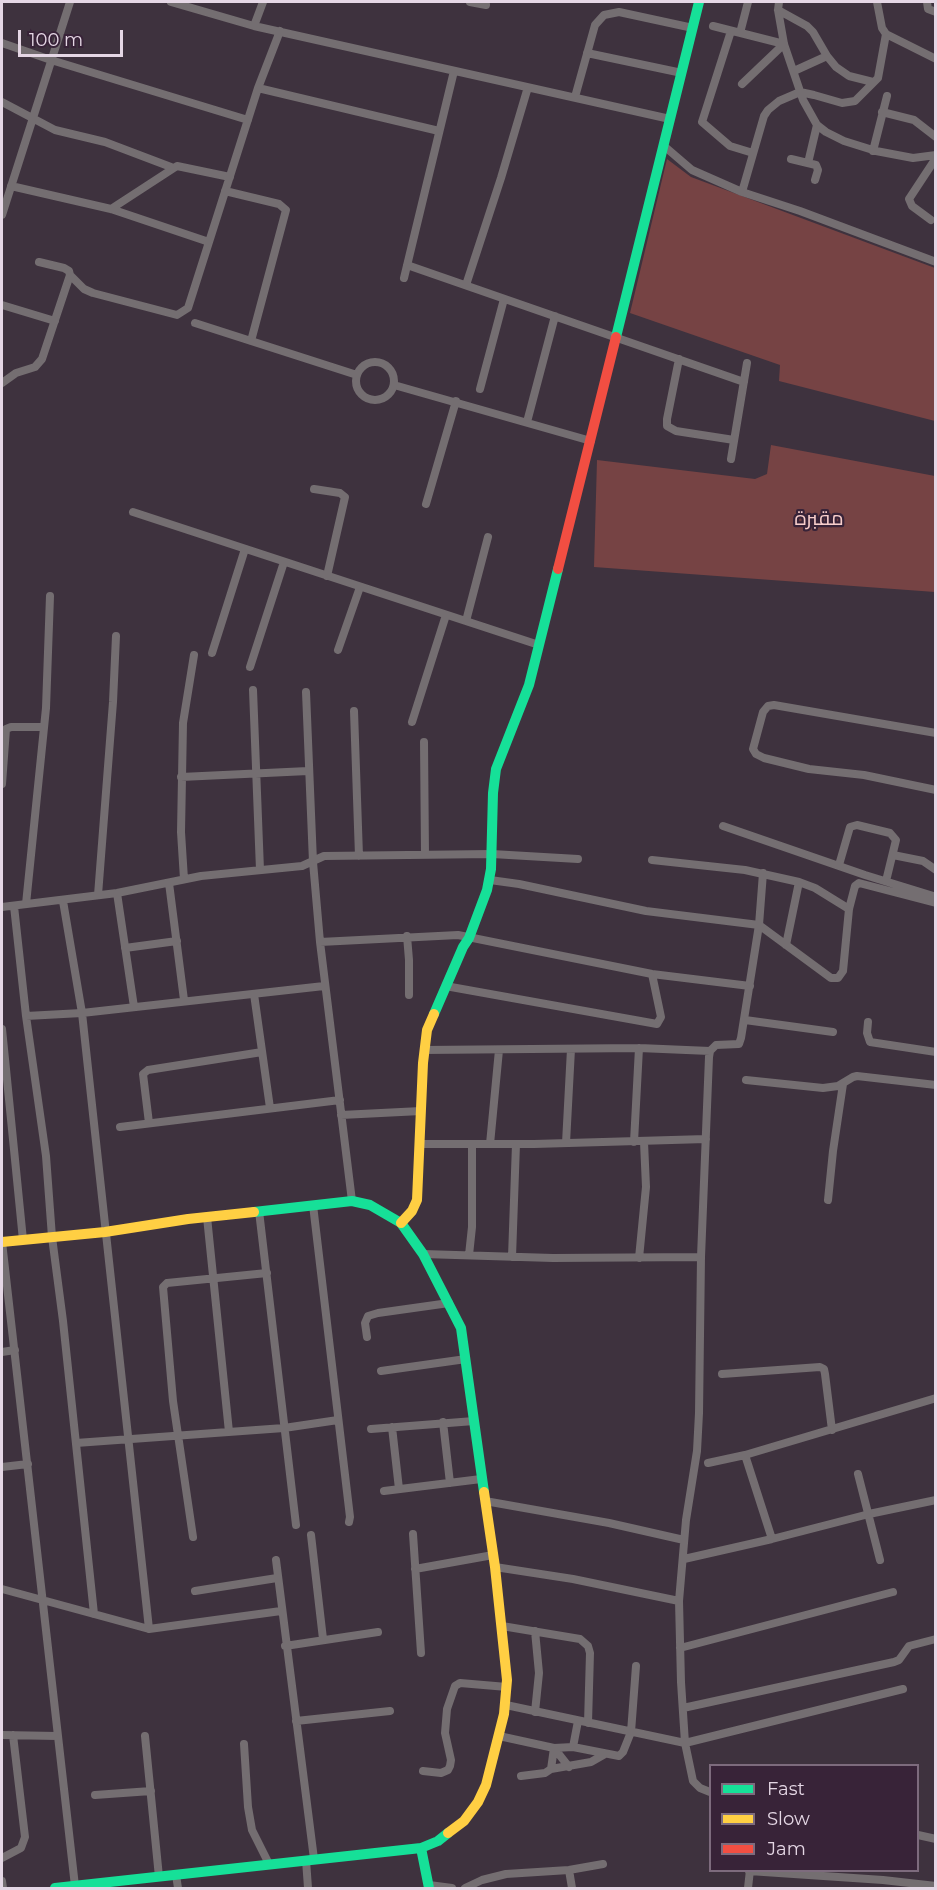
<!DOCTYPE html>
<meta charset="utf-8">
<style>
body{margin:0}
#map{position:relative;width:937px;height:1890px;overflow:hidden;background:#3e323e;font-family:Montserrat,sans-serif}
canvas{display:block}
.frame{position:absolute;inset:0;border:3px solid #e5d7e5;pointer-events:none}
.legend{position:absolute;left:709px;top:1764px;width:210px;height:108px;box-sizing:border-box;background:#382338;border:2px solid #7d6b7d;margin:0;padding:8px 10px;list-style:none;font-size:18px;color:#e5d7e5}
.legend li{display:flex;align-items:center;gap:12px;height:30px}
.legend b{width:30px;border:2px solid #7d6b7d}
.scale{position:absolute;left:18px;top:30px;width:105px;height:27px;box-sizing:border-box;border:3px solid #e5d7e5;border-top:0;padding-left:8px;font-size:18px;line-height:21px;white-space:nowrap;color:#e5d7e5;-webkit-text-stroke:4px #382338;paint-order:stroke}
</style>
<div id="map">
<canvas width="937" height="1890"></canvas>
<div class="frame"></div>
<ul class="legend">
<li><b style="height:8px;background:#16e098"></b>Fast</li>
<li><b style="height:8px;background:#ffcf43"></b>Slow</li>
<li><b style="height:8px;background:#f24e42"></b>Jam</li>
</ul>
<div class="scale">100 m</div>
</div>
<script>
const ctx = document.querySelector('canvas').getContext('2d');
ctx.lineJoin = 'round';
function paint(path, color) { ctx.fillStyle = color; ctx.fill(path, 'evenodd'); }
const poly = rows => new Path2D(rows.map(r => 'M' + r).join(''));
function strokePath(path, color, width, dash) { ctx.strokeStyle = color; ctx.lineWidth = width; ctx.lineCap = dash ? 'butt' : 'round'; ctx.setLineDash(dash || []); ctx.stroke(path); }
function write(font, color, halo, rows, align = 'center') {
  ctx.font = font + ' Montserrat,Cairo,sans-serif'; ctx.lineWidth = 4.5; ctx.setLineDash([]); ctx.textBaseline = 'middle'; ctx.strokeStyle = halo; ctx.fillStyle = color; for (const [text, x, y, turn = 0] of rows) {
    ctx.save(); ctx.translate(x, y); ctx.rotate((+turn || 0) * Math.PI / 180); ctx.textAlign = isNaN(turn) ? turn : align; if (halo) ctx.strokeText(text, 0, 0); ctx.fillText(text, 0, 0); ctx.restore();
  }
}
paint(poly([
 [667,159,691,177,935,268,935,421,779,381,780,365,630,313],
 [771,445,935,476,935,592,594,567,597,460,755,479,767,474]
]), '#764344');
strokePath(poly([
 [171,2,254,26,670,119],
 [470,2,486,5],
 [779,2,778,10,784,44,803,100,817,125,826,132,844,141,876,151,913,158,936,155],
 [877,2,882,28,886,34,936,59],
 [927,2,928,9,936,12],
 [778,10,807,26,813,32,827,56,836,67,849,76,873,82],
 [254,26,263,2],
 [713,26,784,44],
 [731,31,702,122,730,146,753,153],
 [740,33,748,2],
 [2,43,51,60,248,120],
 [587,53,682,73],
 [794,71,827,56],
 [742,84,784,44],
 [258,88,439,131],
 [575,97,595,25,604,15,619,12,693,28],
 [2,102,55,130,105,142,171,167],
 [882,112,914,120,936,137],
 [664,146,692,170,742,192,800,211,936,262],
 [873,151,887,96],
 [791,159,816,165,818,170,815,180],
 [808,163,817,125],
 [11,186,111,209,209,242],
 [225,191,279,204,286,210,251,341],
 [742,192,764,116,768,110,779,101,800,92,814,95,842,103,855,101,878,78,886,34],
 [111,209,177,166,230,177],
 [2,215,70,2],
 [931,220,912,206,909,199,936,158],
 [407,265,744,382],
 [70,275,84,289,93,293,177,315,188,308,258,88,280,31],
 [404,278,454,71],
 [466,285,501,178,528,87],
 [2,305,55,321],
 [195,323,357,375],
 [679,359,667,419,667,426,676,431,734,440],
 '356 381a19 19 0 1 1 38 0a19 19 0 1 1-38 0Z',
 [2,383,16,373,35,367,42,359,70,275,69,271,64,268,39,262],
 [394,385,591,441],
 [480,389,504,299],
 [527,422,555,316],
 [731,459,747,363],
 [314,489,340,493,345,497,327,576],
 [426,504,456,401],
 [133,512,539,645],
 [466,621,488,537],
 [338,650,360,587],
 [212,653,245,549],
 [250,667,284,562],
 [253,690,260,870],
 [306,692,313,862,320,942,352,1201],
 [354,711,359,856],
 [412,722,446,615],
 [936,733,774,705,768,706,763,712,753,749,756,754,764,758,809,769,864,775,936,790],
 [424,742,425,855],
 [181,777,308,771],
 [2,784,6,729,11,727,44,727],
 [723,826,865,875,936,897],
 [893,855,923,861,936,870],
 [652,860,745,870,799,882,815,888,849,909],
 [839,865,850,827,857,825,890,833,896,840,886,881],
 [184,879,181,832,183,723,194,655],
 [490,880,519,884,646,911,759,925,831,978,838,978,843,971,849,909,855,886,859,883,936,903],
 [169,883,184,1000],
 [117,893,134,1007],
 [98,895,113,702,116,636],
 [63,901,82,1013,149,1629],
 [26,904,46,708,50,596],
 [14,906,26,1016,46,1156,52,1237,63,1321,94,1614],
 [2,907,117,893,201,876,302,866,324,856,492,854,578,859],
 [407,936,409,960,409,995],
 [320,942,458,935,652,974,750,986],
 [786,945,799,882],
 [125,948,177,941],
 [451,987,657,1024,661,1017,652,974],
 [254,994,270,1108],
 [26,1016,82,1013,324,986],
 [745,1020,833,1032],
 [868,1022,867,1033,870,1042,936,1052],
 [2,1029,23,1240],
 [424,1050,639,1048,710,1051],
 [746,1080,823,1088,838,1086,853,1077,857,1076,936,1085],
 [341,1115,421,1111],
 [149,1123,143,1074,148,1070,262,1052],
 [120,1127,340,1100],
 [634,1142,639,1048],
 [566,1143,571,1049],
 [420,1144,534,1144,706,1139],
 [490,1144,499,1050],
 [828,1200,833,1151,843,1084],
 [313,1205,350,1517,349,1522],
 [259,1211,296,1525],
 [207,1217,229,1432],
 [2,1242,75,1886],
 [423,1254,553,1258,701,1257],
 [469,1255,472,1227,472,1144],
 [512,1257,516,1144],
 [639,1258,646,1187,644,1142],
 [367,1337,365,1323,368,1316,378,1313,449,1303],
 [2,1352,15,1350],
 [381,1371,466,1359],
 [722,1374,820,1367,824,1369,825,1374,832,1430],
 [443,1422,450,1483],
 [392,1427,399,1489],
 [371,1429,474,1421],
 [76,1443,284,1428,338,1420],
 [745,1455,772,1539],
 [708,1463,745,1455,936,1398],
 [2,1467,28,1464],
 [858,1474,880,1560],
 [384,1491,481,1479],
 [485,1501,609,1523,684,1540],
 [413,1534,421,1653],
 [311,1535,323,1639],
 [193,1537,173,1401,163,1287,167,1283,267,1273],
 [684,1559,772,1539,869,1514,936,1500],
 [276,1560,314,1859],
 [495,1567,573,1579,679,1601],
 [415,1569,493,1555],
 [2,1589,149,1629,281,1611],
 [195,1591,277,1578],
 [502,1626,580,1639,588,1646,590,1653,588,1723],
 [535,1631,539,1673,535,1712],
 [285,1646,378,1632],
 [680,1648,893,1592],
 [506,1705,685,1743,681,1682,679,1601,686,1520,697,1451,699,1413,701,1257,709,1057,710,1051,716,1045,739,1044,741,1038,759,925,763,873],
 [683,1708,894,1662,899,1660,909,1646,936,1639],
 [296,1721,390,1711],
 [2,1735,57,1736],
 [145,1736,159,1877],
 [499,1736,554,1748,573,1747,619,1756,623,1752,631,1732,636,1666],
 [244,1744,248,1807,252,1830,269,1864],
 [573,1747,578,1721],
 [551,1769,591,1762,605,1754],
 [423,1771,441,1773,448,1770,450,1766,451,1760,445,1733,447,1709,455,1686,460,1683,507,1687],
 [521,1776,545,1773,551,1769,554,1748,569,1767],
 [710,1792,700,1788,693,1781,685,1743,903,1689],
 [95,1795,151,1791],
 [918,1835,936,1839],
 [2,1858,21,1848,25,1837,13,1735],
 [306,1860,308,1888],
 [569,1870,572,1888],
 [749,1871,883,1880,936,1886],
 [176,1875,178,1888],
 [2,1881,3,1888],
 [429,1885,452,1888],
 [465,1888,482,1880,506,1874,569,1870,603,1864],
 [748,1888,750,1870]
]), '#746e71', 8);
strokePath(poly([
 [616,337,699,2],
 [434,1014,463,947,469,938,487,890,491,869,493,793,496,769,529,685,558,569],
 [254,1212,352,1201,370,1205,401,1223,423,1254,461,1328,484,1492],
 [421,1848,429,1888],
 [55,1888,421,1848,438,1841,448,1833]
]), '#16e098', 10);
strokePath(poly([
 [401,1223,412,1211,417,1200,423,1063,427,1030,434,1014],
 [2,1242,105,1232,188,1219,254,1212],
 [448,1833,464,1821,478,1802,486,1785,504,1714,507,1680,495,1567,484,1492]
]), '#ffcf43', 10);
strokePath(poly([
 [558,569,616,337]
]), '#f24e42', 10);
write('20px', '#f8cecb', '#382338', [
 ["مقبرة",819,519]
]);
</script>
